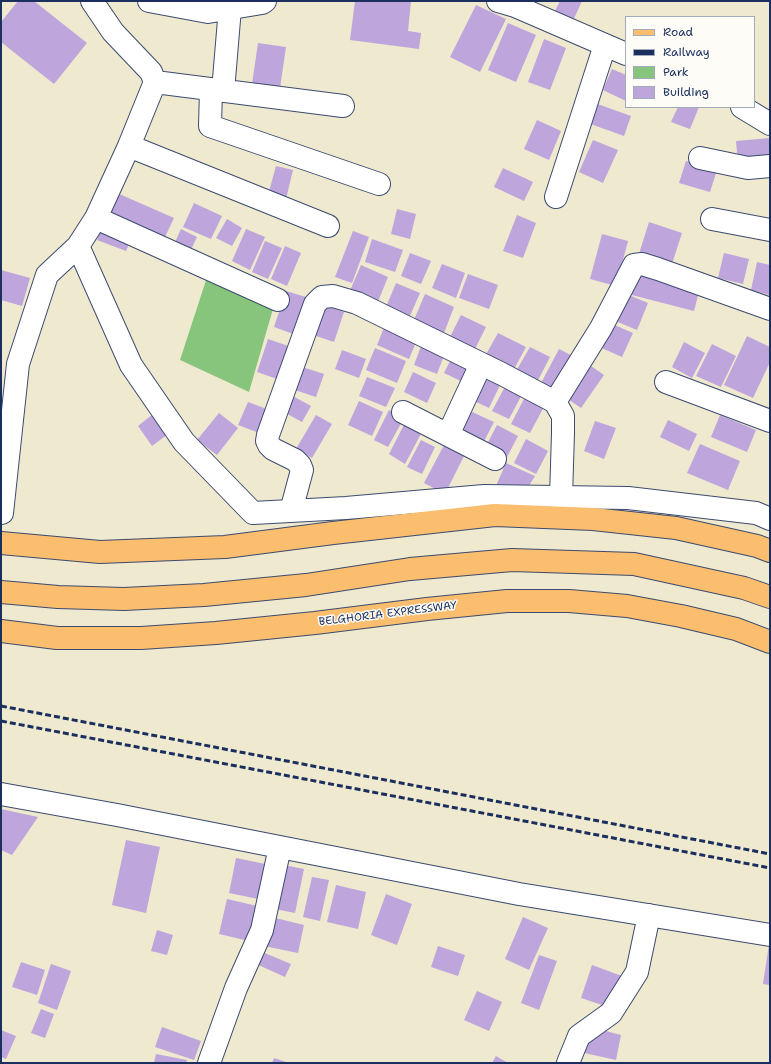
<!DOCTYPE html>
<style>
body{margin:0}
#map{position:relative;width:771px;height:1064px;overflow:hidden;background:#efe9cf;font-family:"Shantell Sans",sans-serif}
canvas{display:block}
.frame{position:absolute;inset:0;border:2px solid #1b2f5e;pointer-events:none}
.legend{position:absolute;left:625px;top:16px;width:130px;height:92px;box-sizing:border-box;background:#fdfcf7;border:1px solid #a3aaba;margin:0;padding:5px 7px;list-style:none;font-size:12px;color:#1b2f5e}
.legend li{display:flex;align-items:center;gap:8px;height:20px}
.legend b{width:20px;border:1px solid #a3aaba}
</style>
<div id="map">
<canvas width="771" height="1064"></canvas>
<div class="frame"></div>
<ul class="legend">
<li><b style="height:5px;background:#fbbd6e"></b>Road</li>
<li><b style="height:5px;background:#1b2f5e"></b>Railway</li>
<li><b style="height:11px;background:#88c57c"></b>Park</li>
<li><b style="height:11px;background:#bea5dc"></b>Building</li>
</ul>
</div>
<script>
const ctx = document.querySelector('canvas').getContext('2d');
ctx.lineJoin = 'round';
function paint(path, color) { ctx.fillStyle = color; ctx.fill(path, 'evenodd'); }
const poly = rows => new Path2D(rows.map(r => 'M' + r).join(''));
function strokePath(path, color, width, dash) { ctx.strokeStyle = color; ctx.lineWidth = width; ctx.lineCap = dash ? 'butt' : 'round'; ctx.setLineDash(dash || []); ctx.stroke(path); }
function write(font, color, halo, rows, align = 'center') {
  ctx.font = font + ' "Shantell Sans",sans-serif'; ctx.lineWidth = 3; ctx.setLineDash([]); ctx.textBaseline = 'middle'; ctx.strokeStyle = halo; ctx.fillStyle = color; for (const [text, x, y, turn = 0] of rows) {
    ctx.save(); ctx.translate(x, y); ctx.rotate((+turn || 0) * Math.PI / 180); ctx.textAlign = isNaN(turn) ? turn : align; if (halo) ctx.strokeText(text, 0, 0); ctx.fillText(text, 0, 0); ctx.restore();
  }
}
paint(poly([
 [210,268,277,295,249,392,180,360]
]), '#88c57c');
paint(poly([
 [18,1,34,1,87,43,54,84,1,42,1,22],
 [355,1,411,1,408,31,421,33,419,49,350,40],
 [560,1,582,1,572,23,553,15],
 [476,5,506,19,480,72,450,57],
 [508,23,536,35,516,82,488,70],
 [544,39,566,48,550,90,528,82],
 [258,43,286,47,280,88,252,84],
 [612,69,626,75,626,101,603,90],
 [592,102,631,116,624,136,585,122],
 [678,107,699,107,690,129,671,122],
 [537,120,561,131,549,160,524,149],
 [770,138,770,160,738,163,736,141],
 [593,140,618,150,603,183,579,172],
 [686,161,717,170,710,192,679,183],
 [276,166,293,170,286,199,268,195],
 [503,168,533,182,524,201,494,187],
 [117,193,174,218,164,239,108,214],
 [194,203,222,216,211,239,183,227],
 [397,209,416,214,410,239,391,234],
 [517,215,536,223,523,258,503,251],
 [227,219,242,228,232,246,216,238],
 [649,222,682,233,672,264,639,254],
 [103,225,132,237,126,251,97,240],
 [181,229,197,237,188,256,172,249],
 [246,229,265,237,250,270,232,261],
 [353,231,369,237,352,283,335,277],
 [602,234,628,241,616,286,590,279],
 [372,239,403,250,395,272,365,262],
 [265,241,282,248,268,279,252,272],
 [285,246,301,253,287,286,271,279],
 [410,253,431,261,421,284,401,276],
 [724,253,749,259,743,284,718,278],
 [757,262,770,265,770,295,751,290],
 [442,264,465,273,456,298,432,288],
 [361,265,388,277,377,304,349,293],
 [1,270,30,278,22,306,1,300],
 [635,270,700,288,694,311,628,294],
 [468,274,498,285,489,309,459,298],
 [396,283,420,293,409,318,386,307],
 [286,291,309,298,296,335,274,327],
 [624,293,648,303,637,330,613,320],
 [425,294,454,307,444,333,414,320],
 [320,304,344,312,334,342,310,334],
 [461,315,486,327,473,353,448,341],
 [608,322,633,333,622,357,597,346],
 [385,325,417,340,409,359,377,345],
 [498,333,526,347,512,373,484,358],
 [747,336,770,347,770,362,753,398,724,385],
 [268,339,294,348,283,381,257,372],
 [423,341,446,350,437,374,414,365],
 [684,342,705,353,692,378,672,367],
 [712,344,736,356,721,387,696,376],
 [530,347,550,357,536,384,515,373],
 [375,348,406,361,397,383,366,370],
 [559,349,575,357,557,393,540,385],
 [342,350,366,359,359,378,335,369],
 [453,355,474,364,465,383,444,373],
 [588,364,604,375,581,408,565,397],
 [299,366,324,374,316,397,292,389],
 [485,371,503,379,489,408,472,400],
 [413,372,436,383,427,403,404,392],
 [367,377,395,388,386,407,359,396],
 [508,381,525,389,509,419,492,411],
 [527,393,546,403,530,433,511,424],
 [289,394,311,406,302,422,280,410],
 [359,401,383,412,372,436,348,425],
 [248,402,272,411,262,434,238,425],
 [389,410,404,418,388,447,374,440],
 [470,411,494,422,480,449,457,437],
 [219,413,238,428,217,455,197,440],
 [153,414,168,434,152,446,138,426],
 [316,415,332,424,312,458,296,449],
 [720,415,756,430,747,452,711,437],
 [407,419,424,428,405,464,389,454],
 [668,420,697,434,689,451,660,437],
 [595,421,616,428,604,459,584,451],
 [497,425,518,436,506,459,485,448],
 [526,439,548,451,536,474,514,463],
 [421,440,435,447,422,474,407,467],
 [700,444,740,461,728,490,687,473],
 [444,445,464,456,445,494,424,483],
 [506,463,535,476,527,489,495,488],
 [1,809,38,817,12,855,1,850],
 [126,840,160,847,146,913,112,905],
 [236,858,265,864,258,899,229,893],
 [284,865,304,869,295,913,275,909],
 [312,877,329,880,320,921,303,917],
 [336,885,366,892,358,929,327,922],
 [386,894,412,904,397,945,371,935],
 [227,899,257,906,249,941,219,934],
 [271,917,304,925,298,953,264,946],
 [523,917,548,928,529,970,505,959],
 [157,930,173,935,167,955,151,951],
 [769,944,770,944,770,985,763,984],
 [438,946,465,955,458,976,431,967],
 [260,951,291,964,285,977,254,963],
 [539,955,557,961,539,1010,521,1003],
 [21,962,45,970,37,995,12,987],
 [51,964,71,971,57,1010,38,1003],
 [592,965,622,976,611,1008,581,998],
 [477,991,502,1002,489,1031,464,1020],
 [41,1009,54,1014,45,1038,31,1033],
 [162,1027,201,1041,194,1060,155,1047],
 [598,1029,621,1035,616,1060,580,1052],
 [1,1030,16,1036,6,1059,1,1057],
 [156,1054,187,1060,186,1063,154,1063],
 [496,1056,508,1063,492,1063],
 [274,1058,289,1063,272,1063]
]), '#bea5dc');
const minor = poly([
 [149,1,208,12,262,3,265,1],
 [498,1,515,6,626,54],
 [155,82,343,106],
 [211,89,210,126,379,184],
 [223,91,230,8],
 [742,107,770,124],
 [129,146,328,226],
 [700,158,748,168,770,166],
 [556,197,605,45],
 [96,218,278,300],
 [712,219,770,230],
 [78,246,131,365,184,442,253,513,346,508,484,496,628,498,756,513,770,519],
 [666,382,770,421],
 [555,402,601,328,634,265,642,264,658,269,770,309],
 [403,412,495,459],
 [448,435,481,364],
 [291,511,302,470,300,465,295,460,273,449,269,445,267,441,268,435,315,304,322,297,333,296,357,303,502,374,555,402,563,416,563,433,561,497],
 [2,513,18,364,47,275,78,246,96,218,129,146,155,82,151,72,113,32,92,1],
 [1,794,117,815,519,894,770,935],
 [209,1063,236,988,262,930,280,847],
 [568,1063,579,1036,611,1013,637,972,649,915]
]);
const major = poly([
 [1,543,100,552,225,547,333,533,495,515,593,519,676,528,757,546,770,551]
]);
const highway = poly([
 [1,592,58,597,124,599,204,595,306,585,410,569,512,560,634,564,744,588,770,597],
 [1,631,57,638,141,638,216,633,315,623,427,609,507,601,569,601,627,606,681,616,736,629,770,642]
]);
strokePath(minor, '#3b4b6f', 24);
strokePath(major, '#3b4b6f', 24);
strokePath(highway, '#3b4b6f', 24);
strokePath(minor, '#fff', 22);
strokePath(major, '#fbbd6e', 22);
strokePath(highway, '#fbbd6e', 22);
strokePath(poly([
 [1,706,770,854],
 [1,721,770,868]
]), '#1b2f5e', 3, [6, 3]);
write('11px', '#1b2f5e', '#fdfcf7', [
 ["BELGHORIA EXPRESSWAY",388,614,-7]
]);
</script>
